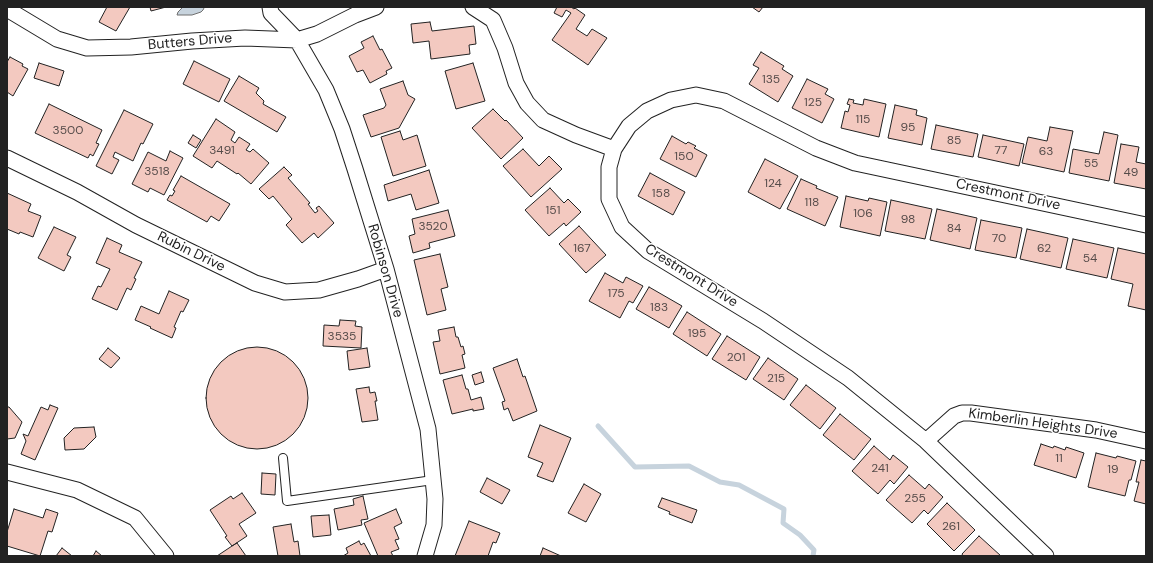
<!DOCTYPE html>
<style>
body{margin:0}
#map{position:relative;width:1153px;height:563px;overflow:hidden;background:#fff;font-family:"DM Sans",sans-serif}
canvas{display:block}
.frame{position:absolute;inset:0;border:8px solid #222;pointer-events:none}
</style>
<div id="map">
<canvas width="1153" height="563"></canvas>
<div class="frame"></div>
</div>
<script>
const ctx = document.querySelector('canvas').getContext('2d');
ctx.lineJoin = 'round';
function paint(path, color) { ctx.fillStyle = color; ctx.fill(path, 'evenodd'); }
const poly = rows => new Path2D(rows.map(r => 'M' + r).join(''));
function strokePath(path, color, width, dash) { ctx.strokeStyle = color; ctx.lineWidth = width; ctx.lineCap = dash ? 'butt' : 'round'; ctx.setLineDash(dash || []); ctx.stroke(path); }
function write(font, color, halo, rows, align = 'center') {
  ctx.font = font + ' "DM Sans",sans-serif'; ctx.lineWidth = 3; ctx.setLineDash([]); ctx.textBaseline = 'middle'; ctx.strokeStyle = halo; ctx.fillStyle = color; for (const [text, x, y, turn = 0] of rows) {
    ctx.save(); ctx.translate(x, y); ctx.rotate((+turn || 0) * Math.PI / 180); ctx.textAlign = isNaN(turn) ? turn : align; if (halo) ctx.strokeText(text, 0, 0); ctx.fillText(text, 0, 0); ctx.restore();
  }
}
const water = poly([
 [183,7,203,7,204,8,203,10,201,12,192,15,177,15,178,12,183,7]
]);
paint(water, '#c7d3dd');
strokePath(water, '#6f6f6f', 1);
strokePath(poly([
 [598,426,635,467,689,466,720,482,739,485,784,509,783,523,800,535,814,550,813,556]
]), '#c7d3dd', 5);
const building = poly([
 [107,7,130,7,116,31,99,22,107,7],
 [150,7,166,7,151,11,150,7],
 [557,7,571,7,574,9,575,8,585,15,576,29,587,36,592,29,607,38,588,65,552,40,571,13,566,10,562,17,554,13,557,7],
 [752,7,763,7,759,12,752,7],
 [430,22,432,31,474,26,476,44,469,45,470,54,431,59,429,41,413,43,411,24,430,22],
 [373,36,380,50,382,49,392,68,386,71,387,74,370,83,363,70,357,72,349,56,364,48,361,42,373,36],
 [761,52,784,66,782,69,793,76,778,102,749,84,759,68,753,65,761,52],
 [10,57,23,64,22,66,28,69,13,96,7,92,7,62,10,57],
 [194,61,230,79,219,102,183,84,194,61],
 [39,63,64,71,59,86,34,78,39,63],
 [473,63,485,101,456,109,445,71,473,63],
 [239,76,259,88,256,93,264,101,263,104,286,117,277,132,224,101,239,76],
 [807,79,828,89,825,94,834,99,822,123,792,108,807,79],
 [403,81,408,95,415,99,399,128,371,137,363,115,384,108,386,105,380,89,403,81],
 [849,99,854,100,853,103,863,105,864,99,886,104,879,137,841,128,845,111,848,112,850,105,847,104,849,99],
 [49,104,102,130,96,143,99,144,93,156,90,154,88,158,35,133,49,104],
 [895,105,917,110,916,115,927,118,922,145,888,138,895,105],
 [493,109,505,121,506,120,523,138,501,159,472,128,493,109],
 [124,110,153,124,143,144,141,143,133,161,115,152,113,157,119,160,112,174,96,166,124,110],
 [216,119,235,132,231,140,235,143,239,137,250,144,246,150,250,152,253,149,269,163,251,184,238,173,237,174,217,161,212,168,193,156,216,119],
 [936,125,978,134,973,157,931,149,936,125],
 [1050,127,1073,131,1064,172,1022,163,1028,137,1047,141,1050,127],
 [400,131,403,140,417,135,426,166,393,176,381,137,400,131],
 [1104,132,1118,135,1109,181,1069,173,1073,149,1099,154,1104,132],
 [193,135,201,140,196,148,188,143,193,135],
 [983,135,1024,144,1019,166,978,157,983,135],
 [672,136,686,144,688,142,696,146,694,148,707,155,696,177,660,159,672,136],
 [1121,144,1139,147,1136,162,1146,164,1146,189,1114,183,1121,144],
 [523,149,539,166,549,156,562,169,531,197,503,166,523,149],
 [170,151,183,158,164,195,150,188,148,192,132,184,148,152,166,161,170,151],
 [765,159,798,176,780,209,748,192,765,159],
 [284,167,292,175,288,178,310,203,308,204,315,213,318,211,316,208,319,206,334,223,318,238,314,233,302,243,286,225,292,219,273,196,269,199,259,189,284,167],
 [429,170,439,203,416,210,411,194,388,201,384,185,429,170],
 [650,173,685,192,673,215,638,196,650,173],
 [181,176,230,204,219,221,211,216,207,222,167,200,170,195,172,196,175,191,173,190,181,176],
 [801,179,817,186,816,188,838,197,825,226,787,209,801,179],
 [550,188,564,203,568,199,581,212,566,226,564,223,549,236,525,210,550,188],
 [7,193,31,204,28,211,41,216,33,237,20,232,19,234,7,229,7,193],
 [846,196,868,201,869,198,887,202,880,236,840,227,846,196],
 [891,200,932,209,925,239,885,231,891,200],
 [937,209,977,218,970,249,930,240,937,209],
 [448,210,455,236,429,243,430,248,413,253,409,236,415,234,412,219,448,210],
 [981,220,1022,228,1016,258,975,250,981,220],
 [579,226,606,255,586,273,559,244,579,226],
 [54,227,76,237,67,255,71,257,64,271,38,258,54,227],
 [1027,229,1068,238,1061,268,1020,259,1027,229],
 [107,238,122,245,119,252,142,262,134,278,136,279,131,290,127,288,117,310,92,299,98,286,101,287,110,269,96,263,107,238],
 [1073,239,1114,248,1107,278,1066,269,1073,239],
 [1118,248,1146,254,1146,310,1128,306,1133,284,1111,279,1118,248],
 [440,254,448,287,441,289,446,310,427,315,414,260,440,254],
 [605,273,623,283,626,277,643,286,633,303,629,301,620,318,589,301,605,273],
 [649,287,682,306,669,328,636,309,649,287],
 [169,291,189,300,183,312,181,311,174,327,176,328,172,338,150,328,151,327,135,320,141,306,159,314,169,291],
 [687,312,721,334,707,356,673,334,687,312],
 [340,320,356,321,355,326,362,327,361,348,323,346,324,325,339,326,340,320],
 [454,327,456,337,458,337,461,347,463,346,465,354,462,355,465,368,440,374,433,342,440,341,438,330,454,327],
 [727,336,760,357,746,380,712,359,727,336],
 '206 398a51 51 0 1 1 102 0a51 51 0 1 1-102 0Z',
 [108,348,120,358,111,368,99,359,108,348],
 [367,348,370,367,349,370,347,351,367,348],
 [768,358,798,379,784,400,753,379,768,358],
 [517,359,523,377,525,376,537,411,513,421,508,408,504,410,502,402,505,401,493,368,517,359],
 [481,372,484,382,475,385,472,375,481,372],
 [462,375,466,389,468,389,471,400,481,397,484,409,473,411,473,409,452,414,443,380,462,375],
 [806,385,836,408,820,429,790,405,806,385],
 [369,387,370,393,375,392,377,401,375,401,378,420,362,422,356,389,369,387],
 [50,405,58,408,35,460,21,454,26,441,23,434,28,436,41,407,48,410,50,405],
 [7,407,9,407,22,422,15,438,7,439,7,407],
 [840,414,871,439,854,460,823,435,840,414],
 [540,425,571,438,553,482,537,476,543,463,528,457,540,425],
 [94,427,96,437,84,449,65,450,64,438,74,428,94,427],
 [1041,444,1053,448,1054,446,1065,450,1066,447,1084,453,1076,478,1034,465,1041,444],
 [874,446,890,460,893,455,908,467,894,484,890,480,878,494,852,471,874,446],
 [1096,453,1116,458,1117,456,1136,461,1131,480,1129,480,1125,496,1088,487,1096,453],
 [1141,460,1146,461,1146,504,1134,501,1139,482,1136,482,1141,460],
 [262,473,276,474,275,495,261,494,262,473],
 [909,475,925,489,929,484,943,497,928,514,924,510,912,523,886,500,909,475],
 [487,478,510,490,502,504,480,492,487,478],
 [584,484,601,494,586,522,568,513,584,484],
 [242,493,256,513,239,524,247,536,232,546,225,537,227,536,210,510,231,496,233,499,242,493],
 [363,496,368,519,361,520,362,525,338,530,334,509,354,505,353,499,363,496],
 [662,498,697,510,692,523,669,514,670,512,658,507,662,498],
 [947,503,975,530,954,551,927,524,947,503],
 [14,509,43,518,46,509,58,513,52,532,48,531,40,556,7,546,7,532,14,509],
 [396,509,402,523,394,527,399,539,395,540,399,549,391,552,393,556,378,556,364,523,396,509],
 [329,515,331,535,313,537,311,516,329,515],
 [469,521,500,533,496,543,493,542,488,556,455,556,469,521],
 [291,524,294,542,298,541,300,556,278,556,273,527,291,524],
 [979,536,1001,556,963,556,962,554,979,536],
 [359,541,361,545,364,543,371,556,343,556,348,553,346,548,359,541],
 [237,543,246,556,217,556,232,546,237,543],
 [62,548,72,556,56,556,62,548],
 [543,548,561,556,540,556,543,548],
 [96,551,102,556,93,556,96,551]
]);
paint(building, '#f3c9c0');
strokePath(building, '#222', 1);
const service = poly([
 [283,458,287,501,433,480]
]);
const minor = poly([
 [270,7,271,13,297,40,326,90,342,129,355,169,386,269,428,429,435,499,434,525,425,556],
 [473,7,493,20,505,48,516,83,527,103,543,120,576,135,614,149],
 [7,9,57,39,87,48,131,47,192,41,245,38,297,40,317,34,355,15,376,7],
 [7,158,77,192,136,225,255,283,285,292,319,290,358,279,386,269],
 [926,441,954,416,962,413,971,413,1096,430,1146,441],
 [7,472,77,490,135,518,166,556],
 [1046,556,926,441,848,378,763,321,648,251,622,227,609,199,609,167,614,149,629,126,647,111,671,100,696,95,724,101,816,148,855,163,1146,225]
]);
strokePath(service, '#222', 10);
strokePath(minor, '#222', 17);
strokePath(service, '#fff', 8);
strokePath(minor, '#fff', 15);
write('12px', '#564c4a', null, [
 ["135",771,80],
 ["125",813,103],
 ["115",863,120],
 ["95",908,128],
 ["3500",68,131],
 ["85",954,141],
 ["3491",222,151],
 ["77",1001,151],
 ["63",1046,152],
 ["150",684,157],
 ["55",1091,164],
 ["3518",157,172],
 ["49",1131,173],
 ["124",773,184],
 ["158",661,194],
 ["118",812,203],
 ["151",553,211],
 ["106",863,214],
 ["98",908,220],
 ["3520",433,227],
 ["84",954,229],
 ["70",999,239],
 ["167",582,249],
 ["62",1044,249],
 ["54",1090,259],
 ["175",616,294],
 ["183",659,308],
 ["195",697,334],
 ["3535",342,337],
 ["201",736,358],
 ["215",776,379],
 ["11",1059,459],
 ["241",880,469],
 ["19",1113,470],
 ["255",915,499],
 ["261",951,527]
]);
write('14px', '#222', '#fff', [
 ["Butters Drive",190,42,-5],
 ["Crestmont Drive",1008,195,12],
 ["Rubin Drive",191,252,26],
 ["Robinson Drive",385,271,74],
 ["Crestmont Drive",691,276,32],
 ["Kimberlin Heights Drive",1043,424,8]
]);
</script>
